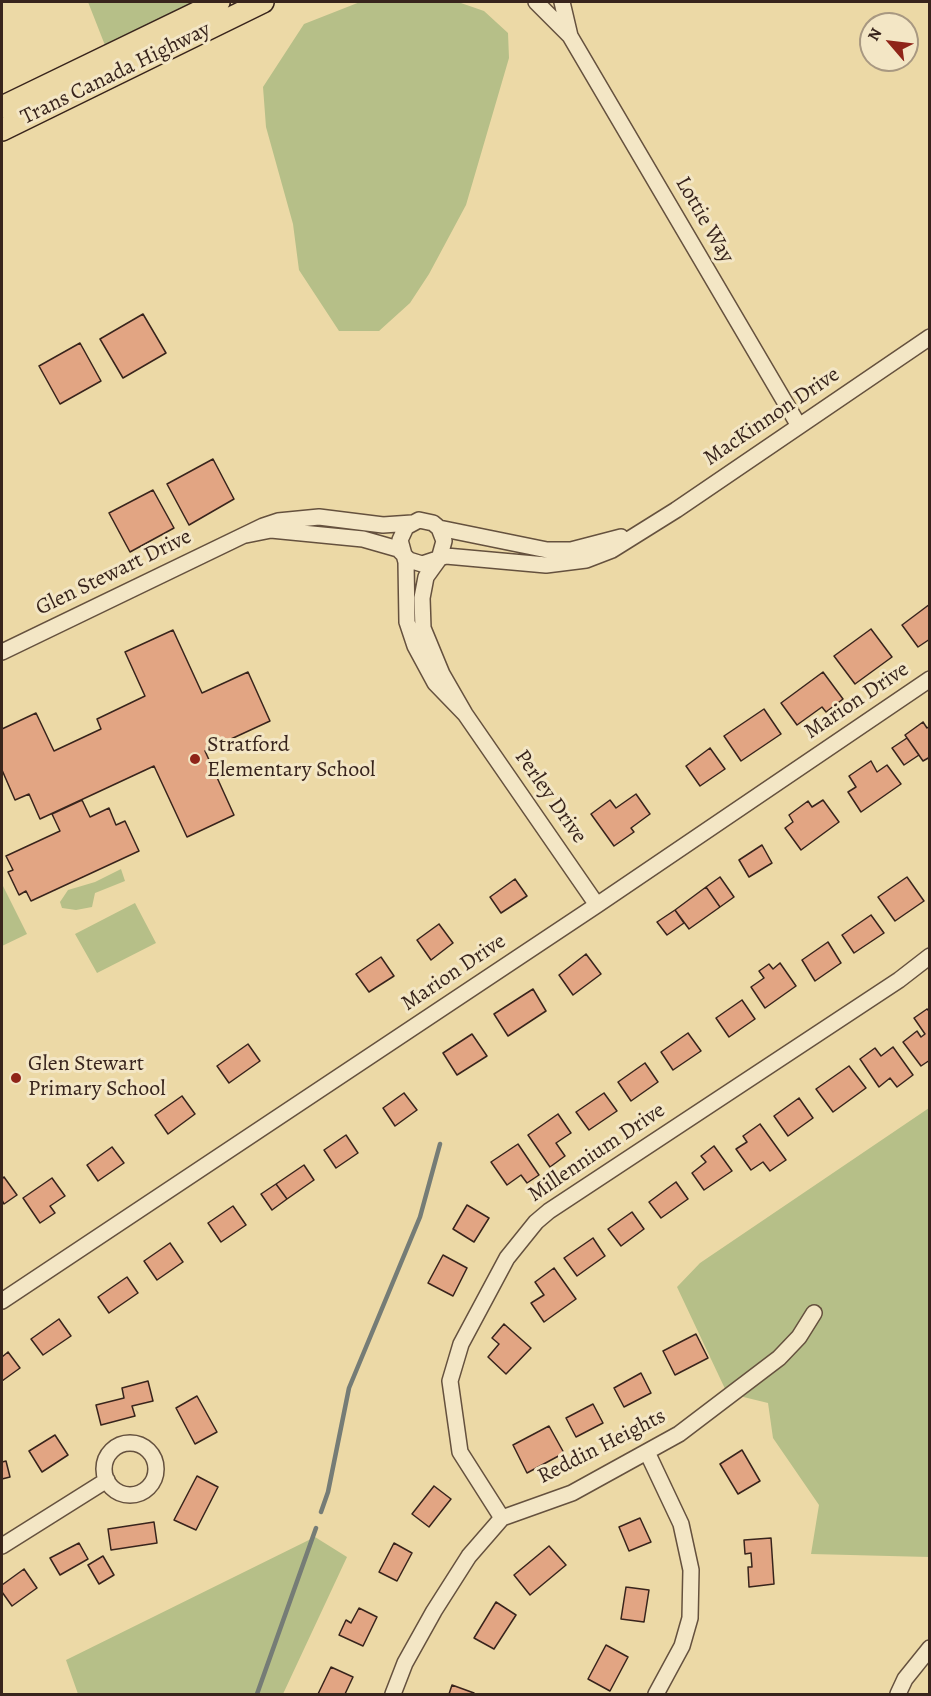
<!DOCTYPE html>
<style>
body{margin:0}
#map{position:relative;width:931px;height:1696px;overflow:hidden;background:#ecd9a6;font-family:Alegreya,serif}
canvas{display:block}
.frame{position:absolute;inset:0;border:3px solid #38241c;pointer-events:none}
.north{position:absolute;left:859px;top:12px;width:60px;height:60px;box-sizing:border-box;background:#f3e6c5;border:2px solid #a89881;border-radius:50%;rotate:298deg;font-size:16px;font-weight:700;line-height:24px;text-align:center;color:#38241c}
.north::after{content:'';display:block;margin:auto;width:21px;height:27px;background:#8f2418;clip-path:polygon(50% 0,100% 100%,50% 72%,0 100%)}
</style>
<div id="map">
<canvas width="931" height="1696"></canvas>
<div class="frame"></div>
<div class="north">N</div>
</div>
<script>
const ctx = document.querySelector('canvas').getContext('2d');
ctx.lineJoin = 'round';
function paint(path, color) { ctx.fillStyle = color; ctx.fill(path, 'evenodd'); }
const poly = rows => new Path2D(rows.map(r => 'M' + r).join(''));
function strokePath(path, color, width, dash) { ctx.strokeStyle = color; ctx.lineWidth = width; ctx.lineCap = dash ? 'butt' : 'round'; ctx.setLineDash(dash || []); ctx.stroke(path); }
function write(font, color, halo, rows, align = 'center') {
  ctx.font = font + ' Alegreya,serif'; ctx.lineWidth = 6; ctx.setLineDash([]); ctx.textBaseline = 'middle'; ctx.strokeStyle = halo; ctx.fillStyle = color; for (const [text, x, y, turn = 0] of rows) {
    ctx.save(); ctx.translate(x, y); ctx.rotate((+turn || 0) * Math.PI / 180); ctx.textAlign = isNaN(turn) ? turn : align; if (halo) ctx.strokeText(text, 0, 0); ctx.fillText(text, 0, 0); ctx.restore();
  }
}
paint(poly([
 [88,2,229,2,110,58],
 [360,2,458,2,484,11,508,33,509,58,466,205,429,274,410,303,379,331,339,331,299,270,293,224,266,127,263,87,304,24],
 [121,869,125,881,95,893,92,907,76,910,62,908,60,902,68,890,95,882],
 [2,884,27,934,2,946],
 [135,903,156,943,97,973,75,934],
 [929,1108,929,1557,811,1554,819,1505,773,1438,768,1403,727,1393,677,1287,700,1263],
 [315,1537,347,1557,283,1694,78,1694,66,1660]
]), '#b6bf88');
strokePath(poly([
 [321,1512,328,1492,349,1388,420,1217,440,1144],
 [257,1694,316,1528]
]), '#757c76', 4.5);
const building = poly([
 [143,314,166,353,123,378,100,339,143,314],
 [80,343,101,381,60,404,39,366,80,343],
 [213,459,234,499,189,525,167,484,213,459],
 [153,490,174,528,130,552,109,513,153,490],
 [930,604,930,639,918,647,902,625,930,604],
 [871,629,892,657,855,684,834,656,871,629],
 [173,630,202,693,248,672,270,721,205,751,234,815,187,837,154,766,40,819,29,794,15,800,2,770,2,729,36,713,54,751,101,729,97,719,145,696,125,652,173,630],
 [823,672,843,699,826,712,822,707,797,725,781,703,823,672],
 [764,709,781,734,741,761,724,736,764,709],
 [923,722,927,728,930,726,930,757,923,761,905,735,923,722],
 [907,738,919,755,904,765,892,748,907,738],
 [710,748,725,769,700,786,686,766,710,748],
 [871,761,877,772,887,765,901,784,861,812,848,792,856,787,849,776,871,761],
 [636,794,650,814,631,828,634,832,614,846,591,814,610,800,616,808,636,794],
 [82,800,90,817,109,808,116,825,125,821,139,851,31,901,26,891,19,895,8,872,13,870,6,856,60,831,52,814,82,800],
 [823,800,839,822,801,850,785,828,793,822,789,815,808,801,812,807,823,800],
 [762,845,772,863,749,877,739,860,762,845],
 [720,877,734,897,720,907,706,887,720,877],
 [907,877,924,901,895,921,878,897,907,877],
 [515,879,527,896,501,913,490,897,515,879],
 [706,887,720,907,689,929,675,910,706,887],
 [675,910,684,923,667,935,657,922,675,910],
 [871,915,884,933,854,953,842,935,871,915],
 [439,924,453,943,431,960,417,940,439,924],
 [828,942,841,963,815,981,802,960,828,942],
 [586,954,601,974,573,995,559,975,586,954],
 [381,957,394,976,369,992,356,974,381,957],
 [780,963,796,986,765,1008,751,987,764,978,759,971,769,964,773,969,780,963],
 [533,989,546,1011,508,1036,494,1014,533,989],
 [742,1000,755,1019,729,1037,716,1018,742,1000],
 [927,1009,930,1012,930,1060,921,1066,903,1042,917,1031,921,1037,925,1034,914,1018,927,1009],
 [688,1033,701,1051,673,1070,661,1052,688,1033],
 [472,1034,487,1056,457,1075,443,1053,472,1034],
 [248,1044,260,1061,229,1083,217,1066,248,1044],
 [893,1047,913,1075,897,1087,890,1078,879,1087,860,1059,875,1048,881,1056,893,1047],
 [645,1063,658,1082,631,1101,618,1082,645,1063],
 [849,1066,866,1088,833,1112,816,1089,849,1066],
 [404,1093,417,1110,395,1126,383,1108,404,1093],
 [604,1093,617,1111,589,1130,576,1112,604,1093],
 [182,1096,195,1114,168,1134,155,1115,182,1096],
 [799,1098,813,1118,788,1136,774,1116,799,1098],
 [558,1114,571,1133,556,1143,565,1156,550,1167,528,1135,558,1114],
 [760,1124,786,1160,770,1171,763,1162,751,1170,736,1149,747,1142,743,1136,760,1124],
 [346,1135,358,1153,336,1168,324,1150,346,1135],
 [518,1144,539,1175,527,1183,521,1175,507,1185,491,1162,518,1144],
 [714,1146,732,1171,704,1190,692,1173,706,1162,701,1156,714,1146],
 [112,1147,124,1163,98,1181,87,1165,112,1147],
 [304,1165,314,1180,287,1199,276,1184,304,1165],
 [4,1177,17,1195,4,1204,2,1200,2,1179,4,1177],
 [52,1178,65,1196,50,1206,55,1213,40,1223,23,1198,52,1178],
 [676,1182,688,1199,661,1218,649,1202,676,1182],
 [276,1184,287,1199,272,1210,261,1194,276,1184],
 [467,1205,489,1218,474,1242,453,1229,467,1205],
 [233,1206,246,1225,221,1242,208,1223,233,1206],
 [632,1212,644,1229,621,1246,608,1229,632,1212],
 [593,1238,605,1256,577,1276,564,1258,593,1238],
 [170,1243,183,1262,157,1280,144,1261,170,1243],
 [443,1255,467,1268,453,1296,428,1283,443,1255],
 [554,1268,576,1299,544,1322,531,1303,544,1295,535,1282,554,1268],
 [127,1277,138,1293,109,1313,98,1297,127,1277],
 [59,1319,71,1336,43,1355,31,1339,59,1319],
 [504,1324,531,1348,506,1374,488,1357,499,1344,492,1338,504,1324],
 [696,1334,708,1358,675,1375,663,1351,696,1334],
 [8,1352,20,1368,2,1381,2,1357,8,1352],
 [641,1373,651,1393,624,1407,614,1388,641,1373],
 [148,1381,153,1401,132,1406,135,1416,101,1425,96,1405,124,1398,122,1388,148,1381],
 [197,1396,217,1432,195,1444,176,1408,197,1396],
 [593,1404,603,1423,576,1437,566,1418,593,1404],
 [549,1426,564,1453,527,1473,513,1445,549,1426],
 [55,1435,68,1455,42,1472,29,1451,55,1435],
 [742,1450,760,1481,738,1494,720,1464,742,1450],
 [6,1461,10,1477,2,1479,2,1462,6,1461],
 [197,1476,218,1487,196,1530,174,1520,197,1476],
 [434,1486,451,1499,429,1527,412,1514,434,1486],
 [640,1518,651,1542,629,1551,619,1527,640,1518],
 [154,1522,157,1543,111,1550,108,1529,154,1522],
 [771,1538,774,1584,749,1587,748,1567,752,1567,751,1553,745,1554,744,1540,771,1538],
 [79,1543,88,1559,60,1575,50,1558,79,1543],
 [394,1543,412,1553,397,1581,379,1572,394,1543],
 [549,1546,566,1565,530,1595,514,1575,549,1546],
 [103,1556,114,1575,99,1584,88,1565,103,1556],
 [24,1569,37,1588,12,1606,2,1592,2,1585,24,1569],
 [626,1587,649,1590,644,1622,621,1619,626,1587],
 [496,1602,516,1615,494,1649,474,1638,496,1602],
 [359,1608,377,1617,363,1646,339,1635,346,1620,351,1623,359,1608],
 [606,1645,628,1657,610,1691,588,1679,606,1645],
 [331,1667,353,1677,345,1694,318,1694,331,1667],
 [452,1685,474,1693,473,1694,449,1694,452,1685]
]);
paint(building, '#e2a583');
strokePath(building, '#38241c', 1.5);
const minor = poly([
 [536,2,570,36,799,426],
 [562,2,570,36],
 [439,528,547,550,571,550,621,537],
 [246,535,271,530,363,539,398,549,409,560,422,564,446,556,546,565,586,560,612,550,676,510,930,337],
 [2,652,263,526,278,521,319,517,383,525,412,523],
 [465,714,435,683,415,646,407,622,406,562,400,540,406,527,419,520,433,523,439,528,444,541,439,559,426,577,422,598,423,628,442,674,465,714,597,905],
 [2,1301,597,905,930,679],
 '104 1469a26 26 0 1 1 52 0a26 26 0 1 1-52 0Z',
 [647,1452,681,1524,691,1570,690,1618,682,1646,656,1694],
 [502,1518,460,1452,450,1381,461,1344,507,1258,536,1222,549,1211,899,980,930,956],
 [2,1546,107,1480],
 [393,1694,405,1663,434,1611,469,1556,502,1518,572,1493,679,1434,779,1358,799,1337,814,1313],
 [898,1694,905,1679,930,1648]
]);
const highway = poly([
 [2,107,219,2],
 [2,130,263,2]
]);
strokePath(minor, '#65513e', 18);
strokePath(highway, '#38241c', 24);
strokePath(minor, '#f3e6c5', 15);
strokePath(highway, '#ecd9a6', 21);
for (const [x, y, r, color] of [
 [195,759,6,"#8f2418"],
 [16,1078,6,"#8f2418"]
]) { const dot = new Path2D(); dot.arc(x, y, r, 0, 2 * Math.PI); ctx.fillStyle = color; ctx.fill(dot); strokePath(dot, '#f3e6c5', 2); }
write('22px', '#38241c', '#f3e6c5', [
 ["Trans Canada Highway",116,74,-26],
 ["Lottie Way",704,220,60],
 ["MacKinnon Drive",772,417,-34],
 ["Glen Stewart Drive",114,573,-26],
 ["Marion Drive",857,701,-34],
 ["Perley Drive",550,797,55],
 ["Marion Drive",454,973,-34],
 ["Millennium Drive",597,1153,-34],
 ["Reddin Heights",602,1447,-27]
]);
write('22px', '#38241c', '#f3e6c5', [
 ["Stratford",207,746],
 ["Elementary School",207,771],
 ["Glen Stewart",28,1065],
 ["Primary School",28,1090]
], 'left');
</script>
